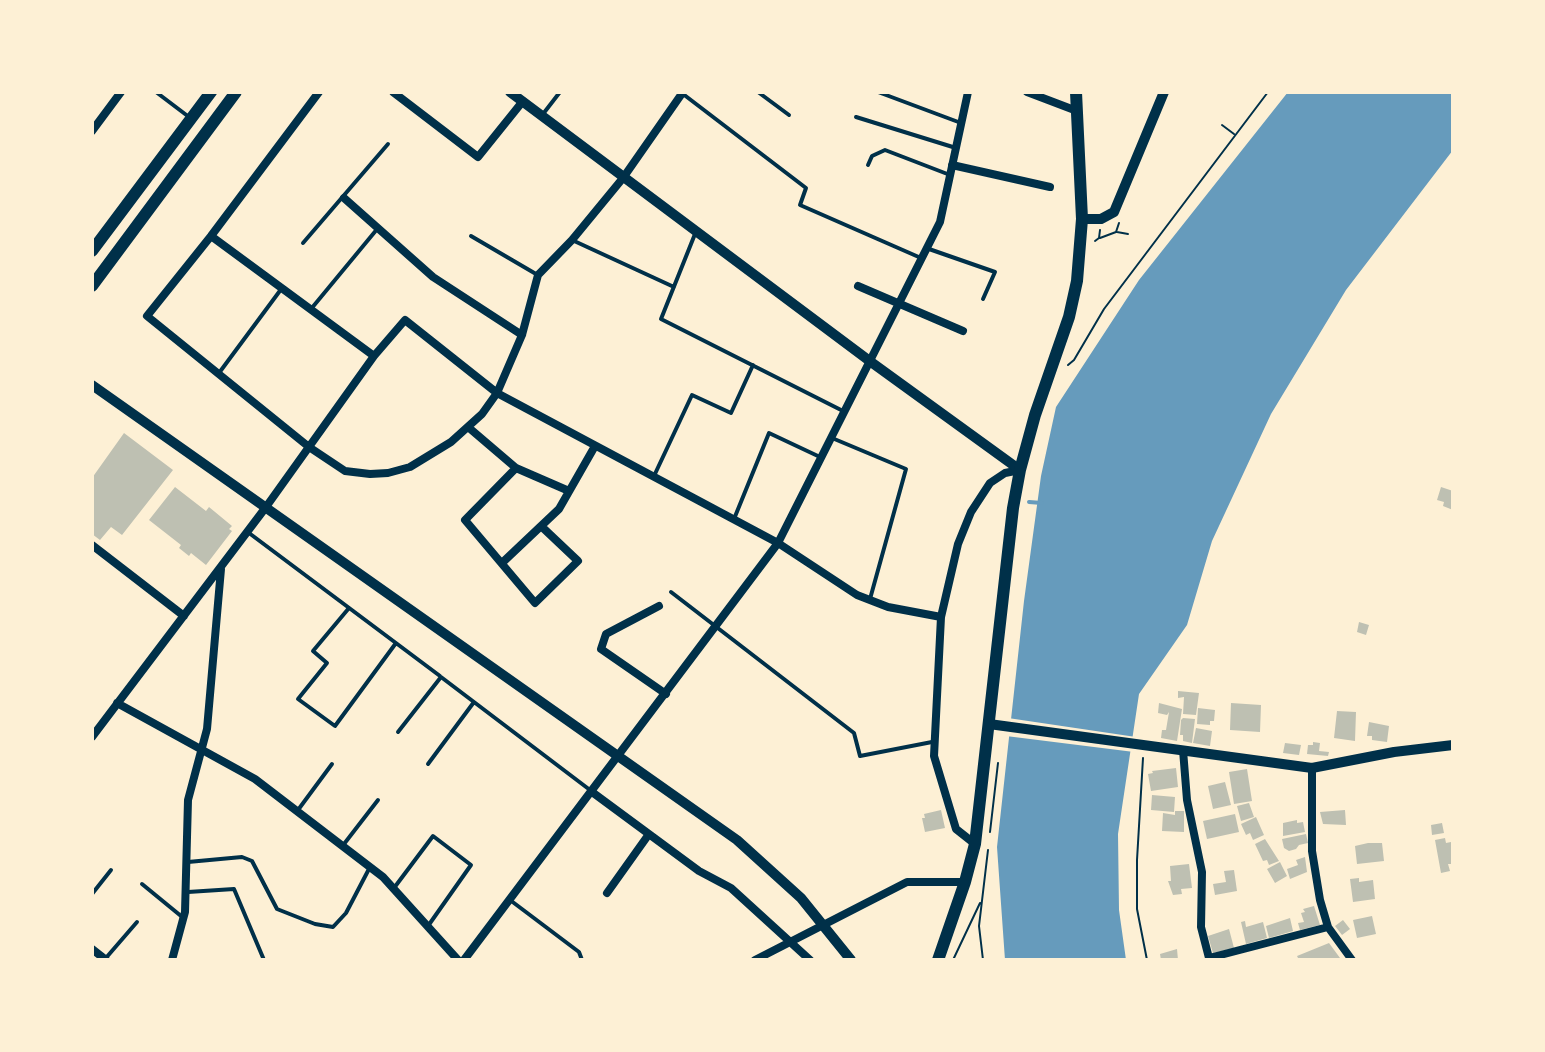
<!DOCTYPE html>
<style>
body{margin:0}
#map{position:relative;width:1545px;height:1052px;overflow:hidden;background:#fdf0d5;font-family:"Source Sans 3",sans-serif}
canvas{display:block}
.frame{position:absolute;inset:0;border:94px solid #fdf0d5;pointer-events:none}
</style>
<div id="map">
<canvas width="1545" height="1052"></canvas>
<div class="frame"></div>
</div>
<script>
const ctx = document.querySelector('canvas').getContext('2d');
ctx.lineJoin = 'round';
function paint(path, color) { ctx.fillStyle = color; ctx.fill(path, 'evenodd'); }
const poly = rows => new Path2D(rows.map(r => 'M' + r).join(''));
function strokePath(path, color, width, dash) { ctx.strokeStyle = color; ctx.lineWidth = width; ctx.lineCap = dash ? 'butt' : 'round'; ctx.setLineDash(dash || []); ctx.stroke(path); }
paint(poly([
 [1288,92,1453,92,1453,150,1346,290,1271,414,1212,541,1187,625,1139,694,1118,834,1119,910,1126,960,1005,960,997,847,1024,601,1041,476,1056,407,1139,280]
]), '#669bbc');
paint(poly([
 [1008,718,1136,737,1134,752,1006,736]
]), '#fdf0d5');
strokePath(poly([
 [1029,502,1042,503]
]), '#669bbc', 4);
paint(poly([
 [124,433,173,470,122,535,111,527,100,540,92,534,92,478],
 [175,487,206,511,209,507,232,526,229,529,232,531,206,565,191,553,189,556,179,548,181,545,149,520],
 [1441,487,1453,491,1453,510,1443,506,1444,502,1437,500],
 [1359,622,1369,625,1366,635,1357,632],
 [1178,691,1199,693,1196,715,1183,714,1184,697,1178,698],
 [1159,703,1182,709,1177,741,1161,738,1162,730,1166,730,1169,712,1167,715,1158,713],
 [1231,703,1261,705,1260,732,1230,730],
 [1198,708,1215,710,1214,721,1210,721,1210,725,1197,724],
 [1337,711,1356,712,1355,741,1334,738],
 [1183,718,1195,719,1192,743,1183,741,1183,735,1180,735,1181,720],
 [1369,722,1389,726,1387,742,1372,740,1372,736,1367,736],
 [1196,728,1212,731,1210,746,1193,743],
 [1313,742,1320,743,1319,751,1329,752,1328,756,1307,754,1308,745,1313,745],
 [1285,743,1301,745,1299,755,1283,753],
 [1176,768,1178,787,1151,791,1148,774,1153,773,1152,771],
 [1247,769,1252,801,1234,804,1229,772],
 [1225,782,1231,805,1213,809,1208,786],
 [1152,795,1175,797,1174,812,1151,810],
 [1249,803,1254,817,1241,821,1237,806],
 [941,810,945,828,925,832,922,818,925,818,924,814],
 [1345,810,1346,825,1323,824,1320,812],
 [1175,811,1184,811,1184,832,1162,831,1163,813,1175,815],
 [1235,814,1239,832,1207,839,1203,821],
 [1256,817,1264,835,1253,840,1250,833,1246,835,1241,824],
 [1297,820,1297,823,1303,822,1305,832,1283,836,1283,823],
 [1442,823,1444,833,1432,835,1431,825],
 [1306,834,1308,843,1299,845,1296,849,1289,851,1284,848,1282,839],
 [1445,838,1446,843,1451,842,1453,864,1448,864,1450,871,1441,873,1435,840],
 [1265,839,1279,861,1269,865,1267,860,1263,861,1255,844],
 [1368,843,1382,843,1384,861,1357,864,1355,846],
 [1305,857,1307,872,1290,879,1287,869,1298,865,1296,860],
 [1280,862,1287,876,1275,883,1267,869],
 [1189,864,1192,888,1181,889,1182,894,1173,895,1168,881,1171,881,1170,866],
 [1234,870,1237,891,1215,895,1213,884,1226,882,1224,871],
 [1359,878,1359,882,1373,880,1375,899,1353,902,1350,879],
 [1314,906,1320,925,1300,930,1298,923,1304,922,1301,913,1305,912,1303,909],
 [1372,916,1376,934,1357,938,1353,920],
 [1290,918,1293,931,1269,938,1266,926],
 [1343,920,1350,929,1342,935,1335,926],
 [1245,921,1246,927,1263,922,1267,938,1246,944,1241,922],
 [1229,929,1234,948,1213,953,1208,936],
 [1329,943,1340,958,1333,960,1299,960,1297,956],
 [1177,949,1178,960,1161,960,1160,954]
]), '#bec0b2');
strokePath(poly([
 [1222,125,1234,134],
 [1117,232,1128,234],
 [1100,238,1116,232,1119,223],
 [1095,241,1099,238,1100,230],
 [1068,365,1074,360,1104,309,1268,92],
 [1143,758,1137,860,1137,909,1147,960],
 [990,832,998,763],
 [953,960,980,903],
 [983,960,979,926,988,850]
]), '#003049', 2);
strokePath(poly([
 [156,92,189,117],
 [758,92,789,115],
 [878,92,961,123],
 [683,94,806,188,800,205,921,258],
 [543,114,560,92],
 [856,117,956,148],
 [868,165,872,156,885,150,950,175],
 [695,234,661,319,843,411],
 [471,236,536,274],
 [572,240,674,287],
 [303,243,388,144],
 [929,249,995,272,983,299],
 [311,309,378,228],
 [219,373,282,288],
 [832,438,906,469,870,599],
 [654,476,692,395,731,413,753,365],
 [734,519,769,433,820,457],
 [249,533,440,676],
 [671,592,854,733,860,756,932,742],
 [349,608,313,651,327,663,298,699,335,726,396,643],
 [398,732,441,677,590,790],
 [428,764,474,702],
 [298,810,332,764],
 [344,844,378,800],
 [188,862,242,857,252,861,277,909,315,924,333,927,346,913,370,867],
 [142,884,181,916],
 [394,888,433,836,471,865,428,926],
 [188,892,234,889,264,960],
 [92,894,111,870],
 [510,900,579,952,582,960],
 [105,959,137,922]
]), '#003049', 4);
strokePath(poly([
 [319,92,211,236,147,316,309,447,345,471,370,474,388,473,410,467,451,442,482,414,497,393,522,335,538,275,572,240,623,178,683,92],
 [393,92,478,157,523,101],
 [1027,92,1077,111],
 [92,131,121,92],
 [952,165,1050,187],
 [344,198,433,277,522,335],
 [211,236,374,356],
 [858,286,963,331],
 [468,427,516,468,569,491],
 [516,468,465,520,535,603,578,561,541,526],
 [92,545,184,616],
 [503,562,559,509,595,446],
 [659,606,606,634,601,649,666,694],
 [117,703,255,779,383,877,458,960],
 [92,737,266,507,374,356,405,320,497,393,778,543,857,595,888,607,941,617],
 [1183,750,1187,800,1202,872,1201,927,1209,958,1328,927],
 [1312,768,1312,851,1320,900,1328,927,1352,960],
 [592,792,699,871,731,888,810,960],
 [975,844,956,829,934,756,941,617,958,544,971,512,990,483,1005,473,1020,470],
 [607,893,649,834],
 [92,949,106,960],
 [172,960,185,912,188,800,207,729,221,569],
 [464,960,778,543,940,222,968,92],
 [755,960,907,882,965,882]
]), '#003049', 8);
strokePath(poly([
 [510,92,871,362,1020,470],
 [1082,219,1101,219,1114,212,1164,92],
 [92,385,737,840,801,898,851,960],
 [989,724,1312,768,1394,752,1453,745]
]), '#003049', 10);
strokePath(poly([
 [92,251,211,92],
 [92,286,236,92],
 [938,960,965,882,975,844,1013,508,1020,470,1035,415,1069,317,1077,281,1082,219,1076,92]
]), '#003049', 12);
</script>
